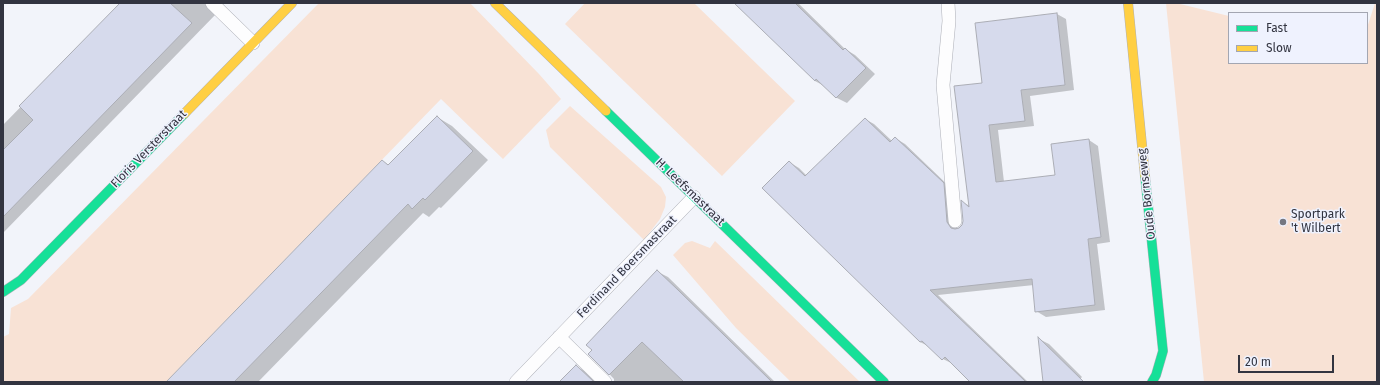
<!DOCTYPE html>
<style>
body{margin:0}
#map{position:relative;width:1380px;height:385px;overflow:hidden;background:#f2f4fa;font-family:"Fira Sans",sans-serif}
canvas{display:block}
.frame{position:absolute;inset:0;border:4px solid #323440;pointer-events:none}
.legend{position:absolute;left:1228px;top:12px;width:140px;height:52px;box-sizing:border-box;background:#eff2fe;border:1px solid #a3a6b2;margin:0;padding:5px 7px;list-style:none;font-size:12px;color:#323440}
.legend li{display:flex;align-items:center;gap:8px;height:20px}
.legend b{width:20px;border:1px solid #a3a6b2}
.scale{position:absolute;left:1238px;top:355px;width:96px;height:18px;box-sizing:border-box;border:2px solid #323440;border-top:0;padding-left:5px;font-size:12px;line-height:14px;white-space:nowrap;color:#323440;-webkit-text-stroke:3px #eff2fe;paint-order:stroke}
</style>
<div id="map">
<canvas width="1380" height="385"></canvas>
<div class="frame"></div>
<ul class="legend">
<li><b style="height:5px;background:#16e098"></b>Fast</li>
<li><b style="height:5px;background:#ffcf43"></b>Slow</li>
</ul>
<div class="scale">20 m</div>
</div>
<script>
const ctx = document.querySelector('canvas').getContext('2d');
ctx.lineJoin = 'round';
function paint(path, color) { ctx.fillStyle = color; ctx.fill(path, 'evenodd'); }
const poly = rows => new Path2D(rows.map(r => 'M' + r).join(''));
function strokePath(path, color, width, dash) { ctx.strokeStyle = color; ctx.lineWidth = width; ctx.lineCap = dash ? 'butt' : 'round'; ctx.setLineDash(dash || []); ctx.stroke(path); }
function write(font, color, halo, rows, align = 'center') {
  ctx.font = font + ' "Fira Sans",sans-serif'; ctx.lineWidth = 3; ctx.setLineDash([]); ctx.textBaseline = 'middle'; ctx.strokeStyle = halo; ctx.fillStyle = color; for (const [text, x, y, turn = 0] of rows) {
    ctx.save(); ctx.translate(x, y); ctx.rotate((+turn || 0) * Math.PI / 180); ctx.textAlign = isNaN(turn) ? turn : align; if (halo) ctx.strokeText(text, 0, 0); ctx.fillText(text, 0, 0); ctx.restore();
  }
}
paint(poly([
 [319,3,470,3,539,74,561,99,503,159,441,99,166,382,3,382,3,337,9,334,11,308,28,299],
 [585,3,694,3,795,101,722,176,565,24],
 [1166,3,1176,3,1229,16,1229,63,1367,63,1367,28,1375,3,1377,3,1377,382,1204,382],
 [570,106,661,187,666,197,665,207,660,219,644,240,550,147,546,130],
 [692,241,710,248,715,241,860,382,791,382,736,328,673,255,685,243]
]), '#f8e2d5');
paint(poly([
 [122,3,217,3,216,14,3,233,3,125],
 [736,3,798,3,845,49,855,55,875,74,847,103,837,98,826,87,815,81],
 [1057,14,1066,19,1074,90,1030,96,1034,126,998,130,1004,182,1056,176,1089,140,1098,146,1110,242,1097,244,1105,310,1046,317,1036,311,1034,285,938,295,1028,382,971,382,953,364,943,359,930,347,920,342,789,162,799,168,807,176,865,119,874,124,892,141,895,138,905,144,953,190,957,229,963,225,964,221,962,202,970,206,983,84],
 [437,117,452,126,488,160,441,208,439,207,429,217,423,213,258,382,167,382,382,161,389,165],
 [658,272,668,277,775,382,614,382,614,379,590,354],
 [1039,339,1049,344,1082,377,1077,382,1044,382],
 [577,367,587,372,597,382,561,382]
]), '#0003');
const building = poly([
 [120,3,170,3,192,23,3,217,3,150,33,120,19,106,120,3],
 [734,3,795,3,843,50,845,48,866,68,836,98,816,79,815,81,734,3],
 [1057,13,1065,85,1021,90,1025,121,989,125,996,182,1055,175,1051,144,1089,139,1101,237,1088,239,1095,305,1035,312,1032,279,930,290,1026,382,970,382,945,357,942,360,922,341,920,342,762,188,789,161,805,176,865,118,890,142,895,137,944,183,947,222,951,228,955,229,959,228,962,225,963,221,961,200,969,207,954,86,982,83,975,23,1057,13],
 [437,116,473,151,425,200,423,198,412,209,408,204,234,382,166,382,382,160,388,165,437,116],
 [657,270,678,290,772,382,684,382,642,342,609,375,588,354,592,350,586,345,657,270],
 [1038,337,1084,382,1043,382,1038,337],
 [576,365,594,382,559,382,576,365]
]);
paint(building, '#d6daec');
strokePath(building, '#abadb5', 1);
const lane = poly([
 [212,3,253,43],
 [948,3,949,21,943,85,955,221],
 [559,337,605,382],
 [516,382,694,197]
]);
const fast = poly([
 [606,111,884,382],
 [1145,176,1163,351,1156,375,1152,382],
 [3,292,21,280,184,114]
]);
const slow = poly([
 [495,3,606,111],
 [1128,3,1145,176],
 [184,114,292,3]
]);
strokePath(lane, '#aeb0b8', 14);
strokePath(fast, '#aeb0b8', 10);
strokePath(slow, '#aeb0b8', 10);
strokePath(lane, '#fdfdfe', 13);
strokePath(fast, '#16e098', 9);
strokePath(slow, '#ffcf43', 9);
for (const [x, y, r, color] of [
 [1283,222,4,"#757781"]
]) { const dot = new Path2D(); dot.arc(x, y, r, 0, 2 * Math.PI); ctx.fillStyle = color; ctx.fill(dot); strokePath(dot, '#eff2fe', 1.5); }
write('12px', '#323440', '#eff2fe', [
 ["Floris Versterstraat",149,149,-46],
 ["H. Leefsmastraat",690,192,44],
 ["Oude Bornseweg",1147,194,-96],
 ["Ferdinand Boersmastraat",627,267,-46]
]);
write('12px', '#323440', '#eff2fe', [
 ["Sportpark",1291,215],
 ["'t Wilbert",1291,229]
], 'left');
</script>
